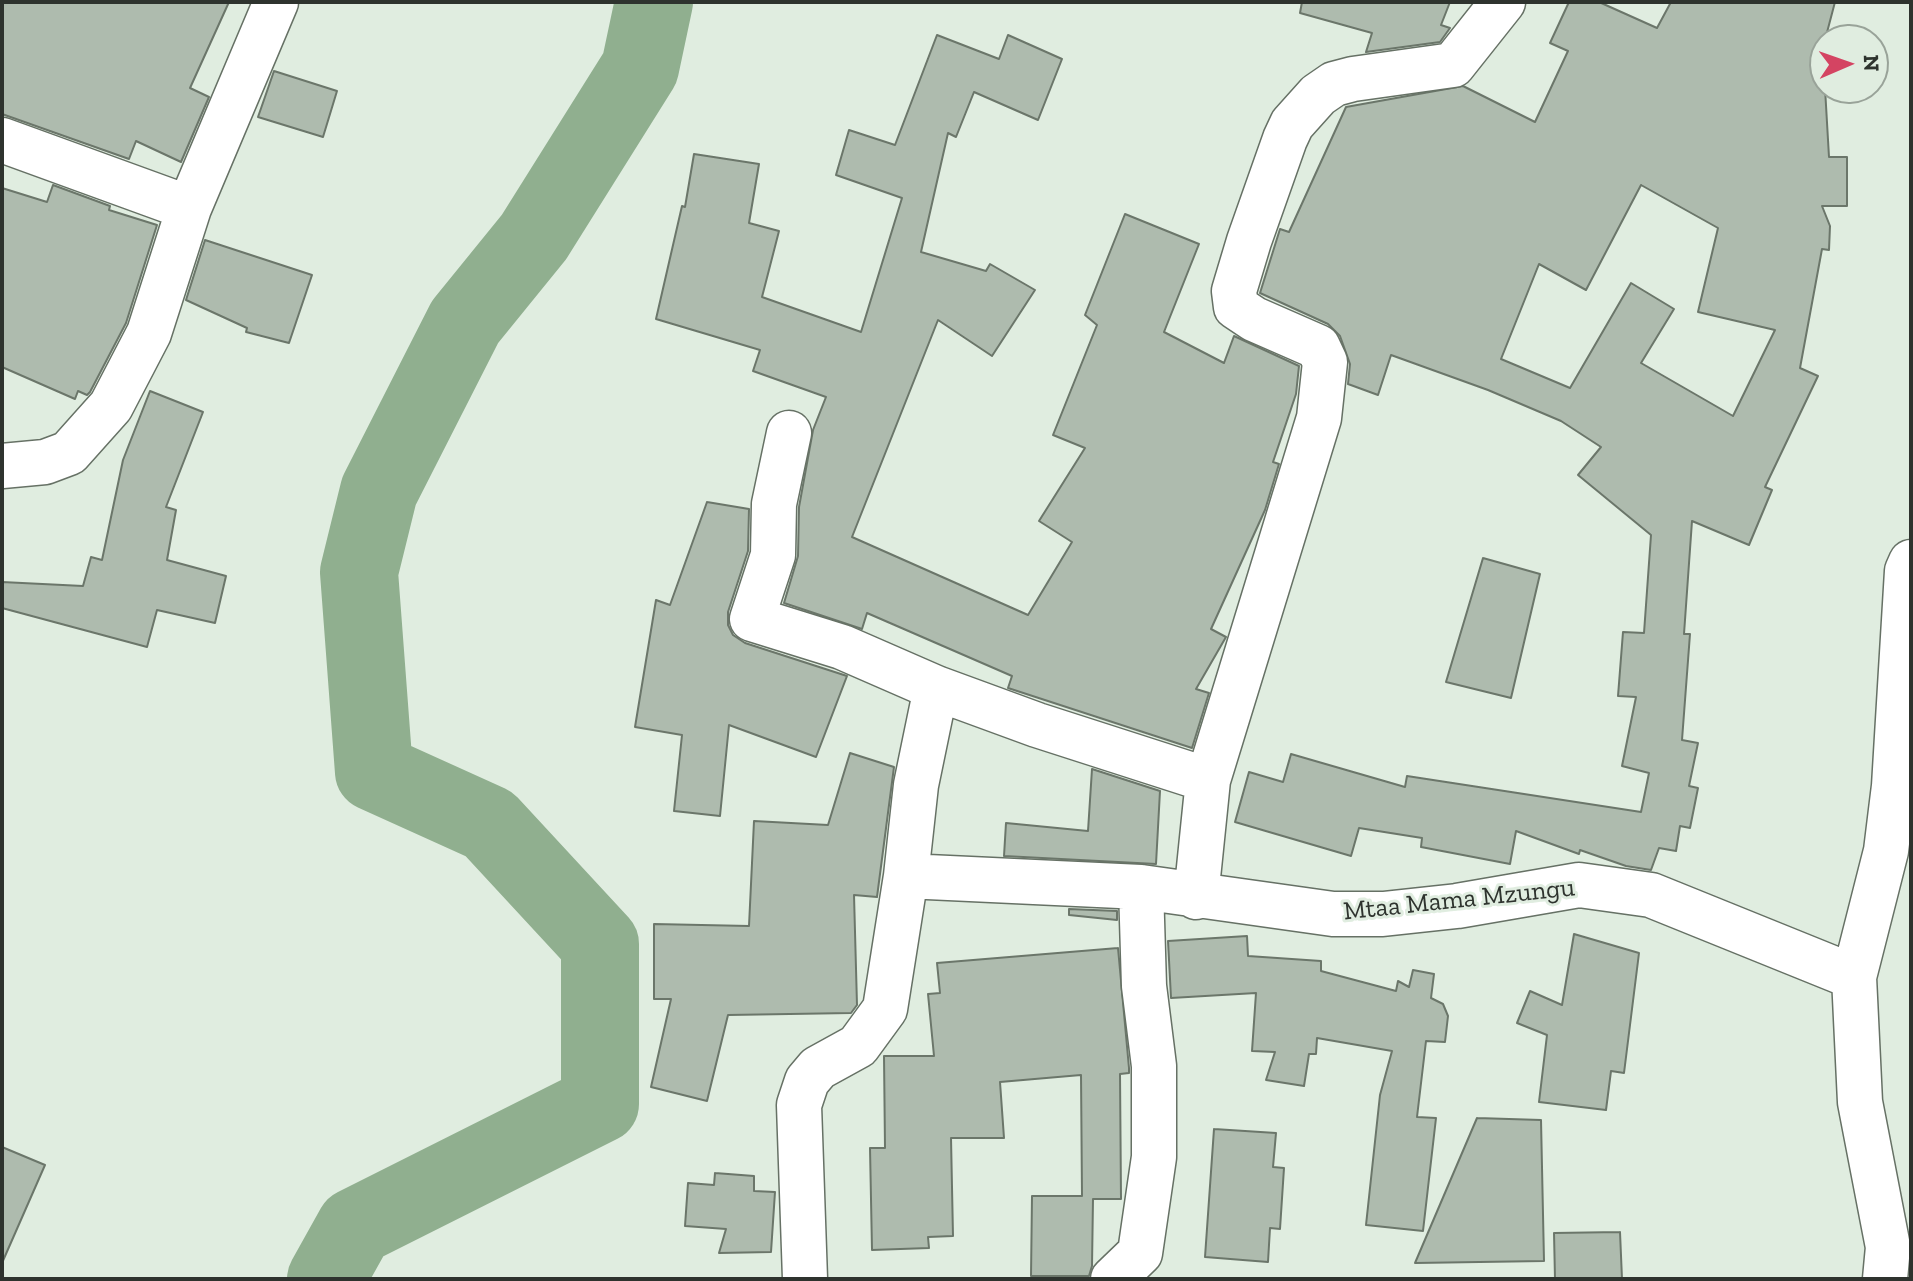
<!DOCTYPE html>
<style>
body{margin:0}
#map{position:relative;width:1913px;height:1281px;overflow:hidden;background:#e0ede0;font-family:"Zilla Slab",serif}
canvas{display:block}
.frame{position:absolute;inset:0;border:4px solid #2e332e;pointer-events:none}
.north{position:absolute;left:1809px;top:24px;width:80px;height:80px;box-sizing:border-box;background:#e0ede0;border:2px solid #99a399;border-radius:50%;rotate:88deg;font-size:22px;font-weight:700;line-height:32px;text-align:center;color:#2e332e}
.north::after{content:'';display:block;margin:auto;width:28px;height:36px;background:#d44462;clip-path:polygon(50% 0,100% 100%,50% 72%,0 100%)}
</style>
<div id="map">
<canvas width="1913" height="1281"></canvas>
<div class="frame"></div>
<div class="north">N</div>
</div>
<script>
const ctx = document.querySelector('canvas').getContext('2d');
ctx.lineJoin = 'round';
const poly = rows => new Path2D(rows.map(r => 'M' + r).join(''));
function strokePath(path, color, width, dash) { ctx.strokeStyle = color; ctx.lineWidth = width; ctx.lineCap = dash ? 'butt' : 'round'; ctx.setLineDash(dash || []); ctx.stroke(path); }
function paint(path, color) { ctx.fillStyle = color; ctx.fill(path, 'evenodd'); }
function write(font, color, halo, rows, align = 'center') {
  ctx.font = font + ' "Zilla Slab",serif'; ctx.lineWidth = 6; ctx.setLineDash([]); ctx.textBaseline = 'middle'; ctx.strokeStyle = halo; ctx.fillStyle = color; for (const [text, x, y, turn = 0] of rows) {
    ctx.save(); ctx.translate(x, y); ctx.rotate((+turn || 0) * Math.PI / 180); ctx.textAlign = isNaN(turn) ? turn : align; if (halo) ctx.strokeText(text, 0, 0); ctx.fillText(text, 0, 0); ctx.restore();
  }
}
strokePath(poly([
 [326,1279,355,1227,600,1104,600,944,489,824,374,772,359,572,379,491,465,322,534,237,640,68,654,2]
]), '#90af8f', 78);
const building = poly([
 [2,2,229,2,190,88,209,97,181,162,136,141,129,159,2,114,2,2],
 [1302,2,1450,2,1441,25,1450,28,1440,42,1366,52,1372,33,1300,13,1302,2],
 [1569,2,1599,2,1657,28,1671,2,1835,2,1825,40,1825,88,1829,157,1847,157,1847,206,1822,206,1830,226,1829,250,1822,249,1800,368,1818,376,1765,487,1772,490,1749,545,1692,521,1684,634,1690,634,1682,740,1698,743,1689,786,1698,788,1690,828,1680,826,1676,851,1659,848,1651,870,1626,866,1580,850,1579,854,1516,831,1510,864,1421,847,1422,838,1359,828,1351,856,1235,822,1249,772,1283,782,1291,754,1405,787,1407,776,1641,812,1649,773,1622,766,1636,697,1618,696,1623,632,1644,633,1651,535,1578,475,1601,447,1561,421,1488,390,1391,355,1378,395,1348,384,1350,364,1340,336,1328,324,1260,293,1280,229,1289,232,1346,107,1463,86,1535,122,1568,51,1550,43,1569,2],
 [1641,185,1718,228,1698,312,1775,330,1733,416,1641,363,1674,309,1631,283,1570,388,1501,359,1539,264,1586,290,1641,185],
 [937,35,999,59,1008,35,1062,59,1038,120,974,92,956,137,948,133,921,252,986,271,990,264,1035,290,992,356,938,320,852,537,1028,615,1072,542,1039,521,1085,448,1053,435,1097,325,1085,315,1125,214,1199,244,1164,332,1224,363,1234,336,1299,366,1296,394,1273,462,1279,464,1265,510,1211,629,1226,637,1196,689,1209,693,1192,748,1008,688,1012,676,867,613,862,629,784,603,798,556,799,507,813,430,826,397,753,371,760,350,656,319,682,206,685,207,694,154,759,164,749,223,779,231,762,297,861,332,902,198,836,175,849,130,895,145,937,35],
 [274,71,337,91,323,137,258,117,274,71],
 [53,185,110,206,109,210,157,225,126,323,90,392,87,395,78,391,75,399,2,367,2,188,47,202,53,185],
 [205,240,312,275,289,343,246,332,247,328,186,300,205,240],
 [150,391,203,412,166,507,176,510,167,560,226,576,215,623,157,610,147,647,2,608,2,582,83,586,91,557,102,560,123,460,150,391],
 [707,502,749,509,748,551,728,612,728,625,733,635,745,643,847,676,816,757,729,725,720,816,674,811,682,735,635,727,656,600,670,605,707,502],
 [1483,558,1540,574,1511,698,1446,682,1483,558],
 [850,753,894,767,877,897,854,895,857,1005,851,1013,728,1015,707,1101,651,1087,671,999,654,999,654,924,749,926,754,821,828,825,850,753],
 [1092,769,1160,791,1156,864,1004,856,1006,823,1088,831,1092,769],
 [1069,909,1117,911,1117,920,1069,915,1069,909],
 [1574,934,1639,953,1624,1073,1611,1071,1606,1110,1539,1102,1547,1035,1517,1023,1530,991,1562,1005,1574,934],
 [1247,936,1248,956,1321,961,1321,971,1396,991,1398,981,1409,987,1413,970,1434,974,1431,998,1443,1004,1448,1016,1445,1042,1426,1041,1417,1117,1436,1118,1423,1231,1366,1225,1380,1095,1392,1051,1317,1038,1316,1054,1309,1054,1304,1086,1266,1080,1275,1052,1252,1051,1256,993,1171,998,1168,941,1247,936],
 [1118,948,1129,1068,1129,1073,1120,1074,1121,1199,1093,1199,1092,1266,1089,1276,1031,1276,1032,1196,1082,1196,1081,1075,1000,1082,1004,1138,951,1138,953,1236,928,1237,929,1248,872,1250,870,1148,885,1148,884,1056,934,1056,928,994,940,993,937,963,1118,948],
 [1477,1118,1541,1120,1544,1261,1415,1263,1477,1118],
 [1214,1129,1276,1133,1273,1167,1284,1168,1280,1229,1270,1228,1268,1262,1205,1257,1214,1129],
 [2,1147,45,1165,2,1263,2,1147],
 [715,1173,754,1176,754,1191,775,1192,771,1252,719,1253,726,1229,685,1226,688,1183,714,1185,715,1173],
 [1620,1232,1622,1279,1555,1279,1554,1233,1620,1232]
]);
paint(building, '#aebbae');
strokePath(building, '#6b766a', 2);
const minor = poly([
 [2,140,189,208],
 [789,433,774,504,773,555,752,619,842,647,936,688,1037,725,1208,780],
 [2,466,45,462,69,453,111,406,149,333,189,208,276,2],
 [906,876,1141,887,1333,914,1383,914,1457,906,1579,885,1651,895,1854,977],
 [1196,897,1208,780,1319,418,1325,362,1318,347,1254,319,1236,307,1234,291,1249,241,1285,139,1292,124,1318,95,1334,84,1353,79,1453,65,1503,2],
 [805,1279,799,1105,807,1081,818,1068,858,1046,885,1009,906,876,916,785,936,688],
 [1113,1279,1140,1253,1154,1157,1154,1066,1144,986,1141,887],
 [1885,1279,1888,1247,1860,1102,1854,977,1886,851,1894,786,1907,571,1911,562]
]);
strokePath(minor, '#667165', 47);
strokePath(minor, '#fff', 44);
write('26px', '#2e332e', '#e0ede0', [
 ["Mtaa Mama Mzungu",1459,900,-6]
]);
</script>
